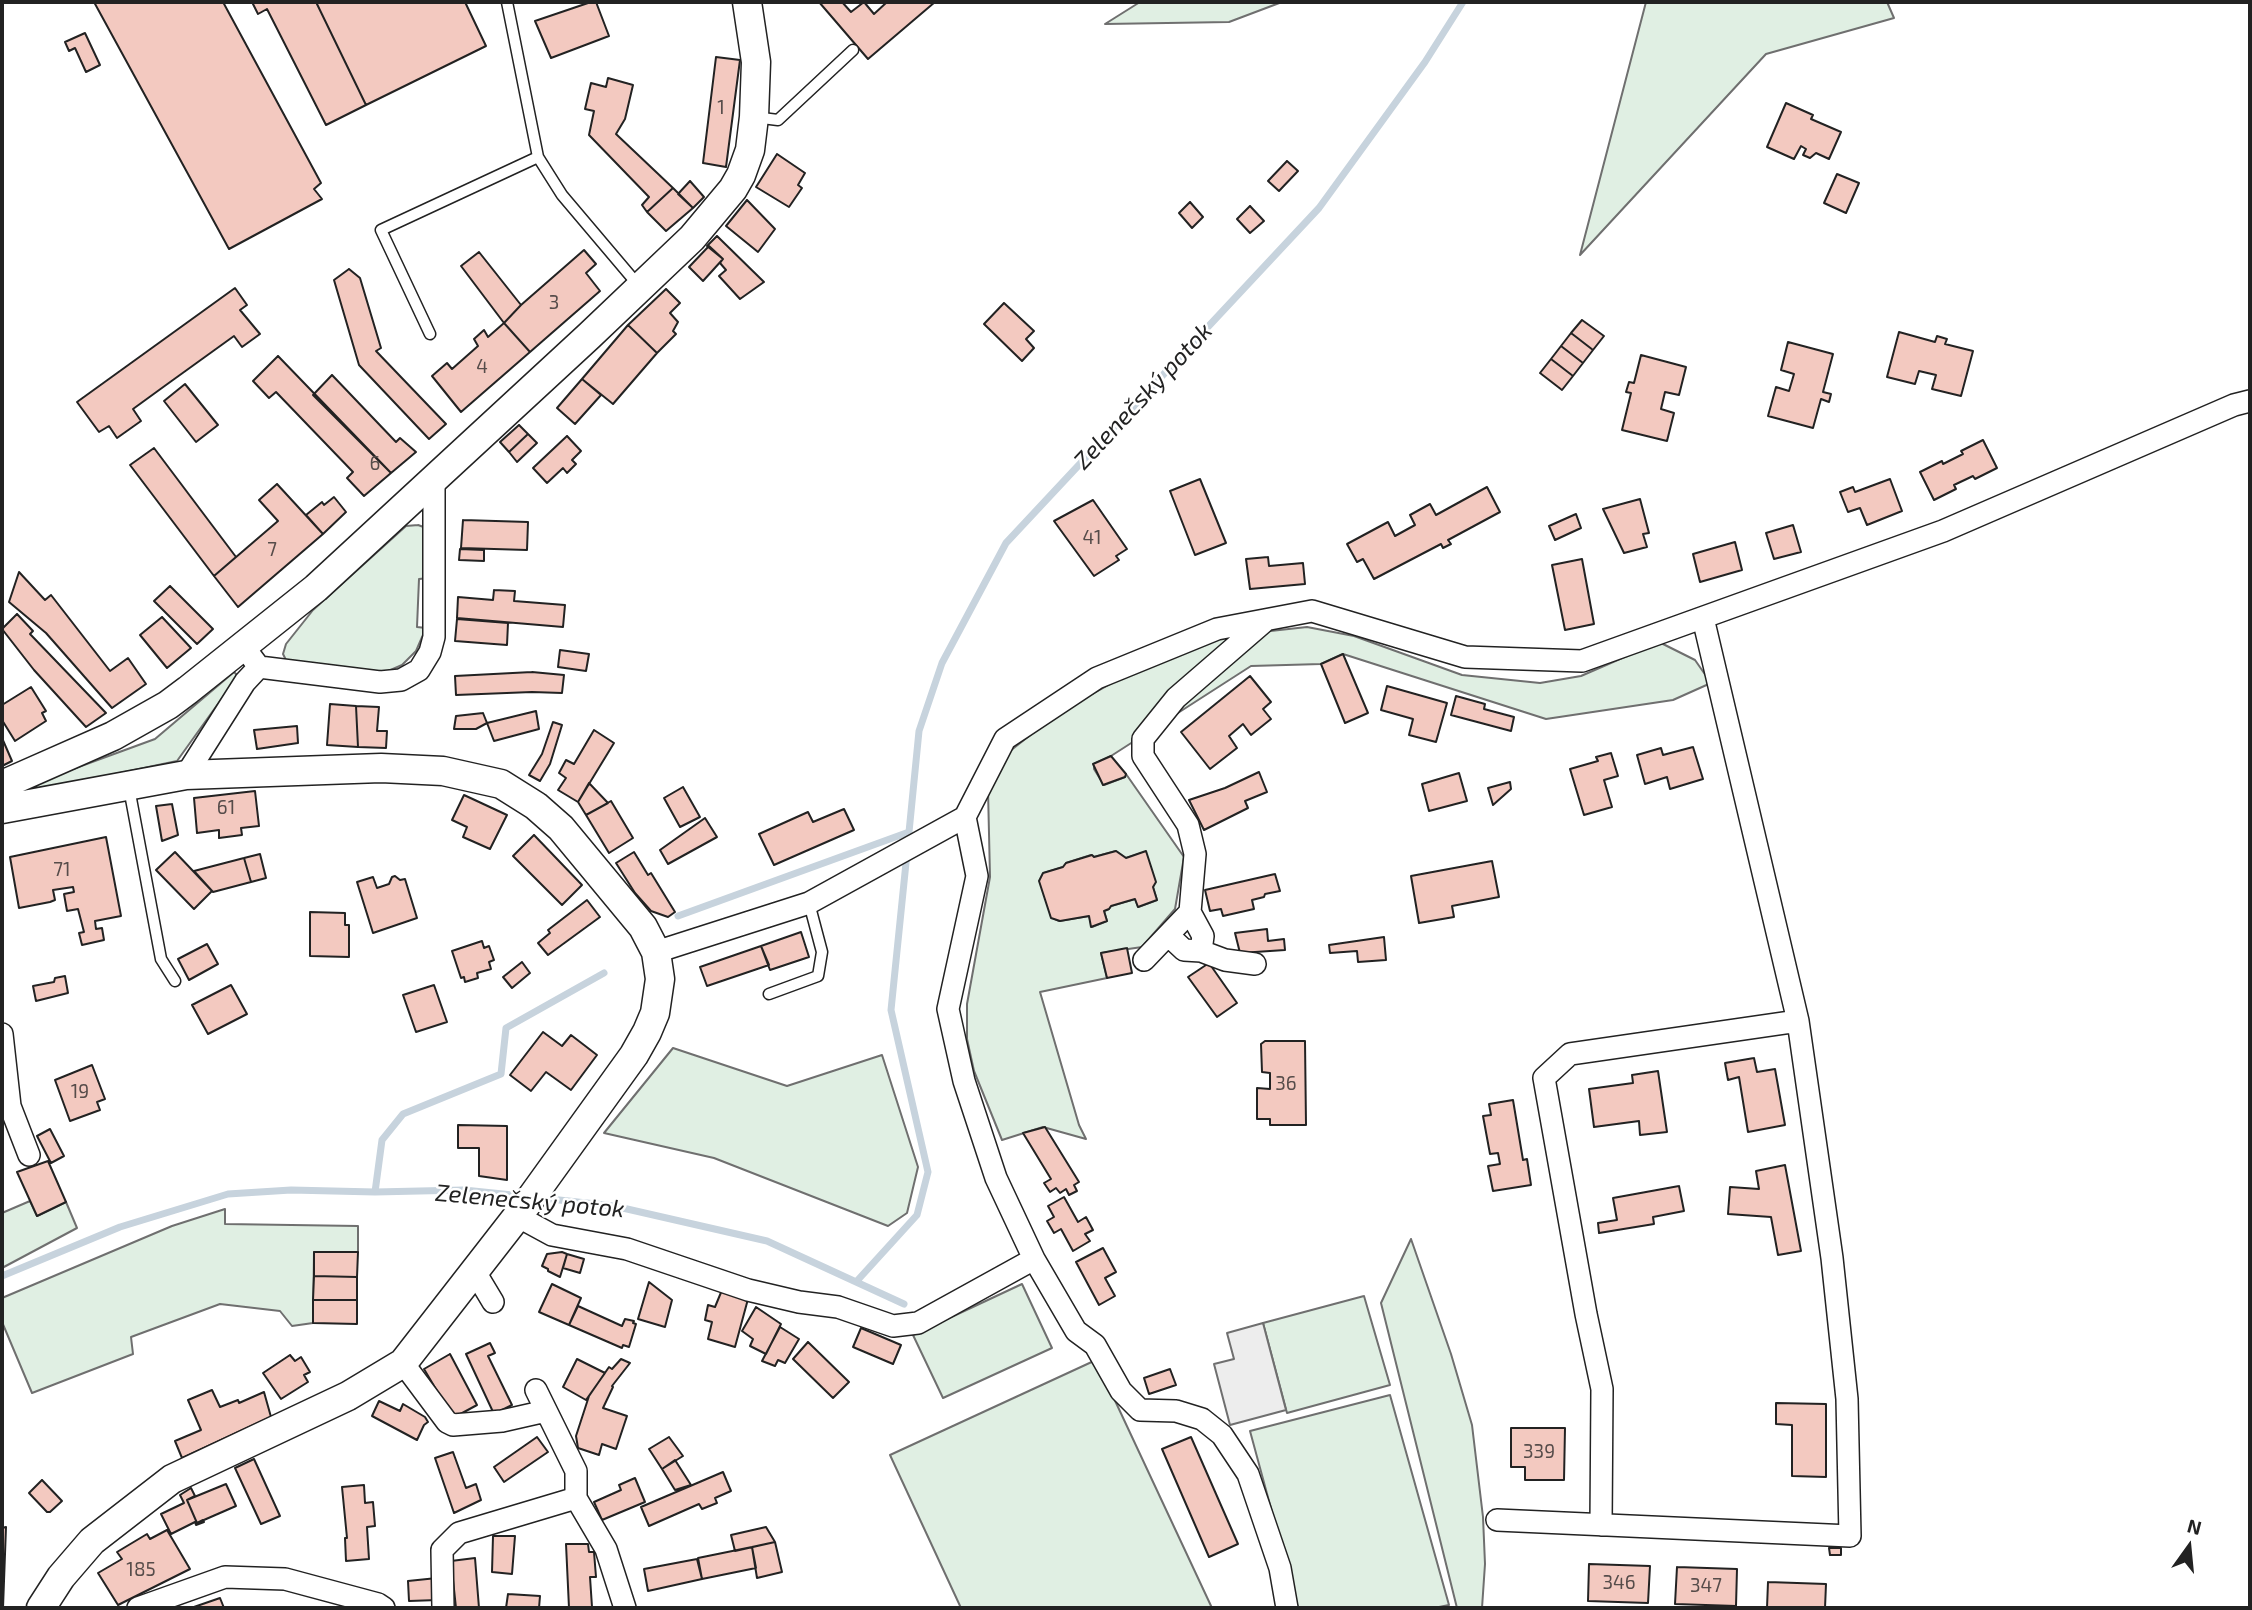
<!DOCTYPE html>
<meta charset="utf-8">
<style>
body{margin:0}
#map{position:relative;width:2252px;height:1610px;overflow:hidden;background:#fff;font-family:"Exo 2",sans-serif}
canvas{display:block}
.frame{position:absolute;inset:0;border:4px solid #222;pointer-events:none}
.north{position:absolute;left:2154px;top:1512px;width:70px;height:70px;-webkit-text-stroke:5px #fff;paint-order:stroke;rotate:15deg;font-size:19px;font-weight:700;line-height:28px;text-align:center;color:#222}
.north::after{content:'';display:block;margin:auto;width:24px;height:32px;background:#222;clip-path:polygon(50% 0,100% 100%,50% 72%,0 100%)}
</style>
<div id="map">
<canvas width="2252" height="1610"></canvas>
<div class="frame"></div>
<div class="north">N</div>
</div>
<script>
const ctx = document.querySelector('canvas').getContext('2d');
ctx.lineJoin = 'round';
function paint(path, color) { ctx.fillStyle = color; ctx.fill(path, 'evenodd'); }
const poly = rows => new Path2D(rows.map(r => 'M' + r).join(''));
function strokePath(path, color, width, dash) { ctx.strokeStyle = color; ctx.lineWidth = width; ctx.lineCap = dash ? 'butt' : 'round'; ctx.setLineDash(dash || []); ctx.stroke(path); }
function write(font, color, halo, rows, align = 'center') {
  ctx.font = font + ' "Exo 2",sans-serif'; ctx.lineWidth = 5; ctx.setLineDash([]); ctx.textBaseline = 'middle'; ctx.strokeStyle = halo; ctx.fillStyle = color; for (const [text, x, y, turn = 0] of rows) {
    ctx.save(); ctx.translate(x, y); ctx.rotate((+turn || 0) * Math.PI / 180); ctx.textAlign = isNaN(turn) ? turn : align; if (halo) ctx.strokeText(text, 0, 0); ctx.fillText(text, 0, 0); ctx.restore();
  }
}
const green = poly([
 [1140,2,1282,2,1229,22,1105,24,1140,2],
 [1646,2,1887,2,1894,18,1766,54,1580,255,1646,2],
 [418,525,429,529,429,578,419,579,417,627,426,628,416,651,402,665,386,672,287,662,283,654,286,644,313,610,406,526,418,525],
 [1307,627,1354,636,1462,675,1540,683,1581,676,1659,642,1695,660,1711,683,1673,700,1546,719,1343,654,1321,664,1251,666,1111,756,1094,764,1094,769,1104,785,1125,777,1126,774,1184,857,1175,909,1142,947,1101,953,1107,978,1040,992,1079,1125,1086,1139,1043,1127,1002,1140,974,1071,967,1039,967,1004,990,877,988,790,1010,751,1061,711,1119,679,1225,636,1307,627],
 [1116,851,1126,858,1145,852,1155,882,1153,887,1157,900,1138,907,1135,899,1111,906,1109,909,1104,911,1107,921,1092,927,1089,916,1059,921,1051,917,1044,873,1063,867,1066,863,1091,855,1094,857,1116,851],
 [234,672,238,676,177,761,34,791,32,784,155,739,234,672],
 [673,1048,787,1086,882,1055,918,1167,907,1213,888,1226,714,1158,604,1133,673,1048],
 [30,1201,37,1216,66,1202,77,1228,2,1268,2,1213,30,1201],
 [225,1209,225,1224,358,1226,358,1252,314,1252,313,1323,292,1326,280,1311,220,1304,131,1337,133,1354,32,1393,2,1322,2,1298,172,1226,225,1209],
 [1411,1239,1451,1354,1472,1425,1483,1517,1485,1564,1482,1608,1457,1608,1381,1303,1411,1239],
 [1022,1284,1052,1348,943,1398,913,1335,1022,1284],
 [1364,1296,1390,1385,1287,1413,1263,1323,1364,1296],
 [1096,1360,1212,1608,961,1608,890,1455,1096,1360],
 [1390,1395,1449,1605,1434,1608,1298,1608,1250,1431,1390,1395]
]);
paint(green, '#e0efe3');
strokePath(green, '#6f6f6f', 2);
const parking = poly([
 [1263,1323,1286,1410,1230,1425,1214,1364,1234,1359,1227,1333,1263,1323]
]);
paint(parking, '#ededed');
strokePath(parking, '#6f6f6f', 2);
strokePath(poly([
 [678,916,909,832,919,731,942,663,1006,543,1319,208,1425,62,1463,2],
 [522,1196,464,1190,375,1192,382,1140,403,1114,501,1074,506,1028,604,973],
 [541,1198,614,1206,767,1241,904,1304],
 [2,1276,120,1227,228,1194,291,1190,375,1192],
 [856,1282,917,1215,928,1172,891,1010,907,853]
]), '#c7d3dd', 7);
const building = poly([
 [94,2,223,2,321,183,314,189,322,199,229,249,94,2],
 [252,2,316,2,366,105,326,125,267,9,258,14,252,2],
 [316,2,465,2,486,46,366,105,316,2],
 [591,2,596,2,609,36,551,58,535,21,591,2],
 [819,2,842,2,851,12,864,2,874,14,887,2,935,2,868,59,819,2],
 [85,33,100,65,86,72,75,48,69,51,65,42,85,33],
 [716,57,740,60,726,167,703,163,716,57],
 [608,78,633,85,625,119,616,134,673,188,647,212,642,205,649,197,589,135,594,111,585,109,591,83,606,87,608,78],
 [1786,103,1813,115,1811,119,1841,132,1829,159,1816,153,1810,158,1803,155,1806,149,1801,146,1794,159,1767,147,1786,103],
 [777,154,805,173,798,185,802,188,789,207,756,187,777,154],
 [1287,161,1298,171,1279,191,1268,181,1287,161],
 [1837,174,1859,183,1846,213,1824,203,1837,174],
 [690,181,704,197,693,208,678,194,690,181],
 [673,188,693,208,666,231,647,212,673,188],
 [747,200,775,229,758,252,726,226,747,200],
 [1190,202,1203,217,1192,228,1179,213,1190,202],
 [1250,206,1264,221,1250,233,1237,219,1250,206],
 [717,236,764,282,740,299,719,276,726,270,720,263,723,259,707,246,717,236],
 [709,246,723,259,703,281,689,267,709,246],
 [584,250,596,264,586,273,600,291,530,352,504,323,521,305,584,250],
 [479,252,521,305,504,323,461,266,479,252],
 [349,269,360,278,381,348,376,351,446,424,429,439,359,365,334,280,349,269],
 [235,288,247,305,240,310,260,334,242,347,234,336,166,385,133,409,141,421,117,438,109,426,99,432,77,402,235,288],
 [666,289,680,303,670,313,678,322,673,331,676,334,657,353,628,325,666,289],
 [1004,303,1034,331,1026,339,1034,348,1022,361,984,324,1004,303],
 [1582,320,1604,336,1593,350,1571,333,1582,320],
 [504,323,530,352,461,412,432,376,447,363,452,369,478,346,474,339,484,330,488,337,504,323],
 [628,325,657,353,613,404,582,379,628,325],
 [1899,332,1935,342,1937,336,1947,339,1945,344,1973,351,1961,396,1932,389,1936,375,1919,371,1915,384,1887,377,1899,332],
 [1571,333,1593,350,1583,363,1561,346,1571,333],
 [1788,342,1833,354,1823,392,1831,394,1829,402,1821,399,1813,428,1768,416,1776,387,1789,391,1794,374,1781,370,1788,342],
 [1561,346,1583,363,1573,376,1551,359,1561,346],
 [1641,355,1686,367,1679,395,1665,392,1661,409,1674,413,1667,441,1622,430,1631,393,1626,392,1629,382,1634,383,1641,355],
 [278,356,391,473,364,496,347,478,353,472,276,392,269,398,253,381,278,356],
 [1551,359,1573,376,1562,390,1540,373,1551,359],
 [332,375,396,442,400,438,416,452,391,473,313,395,332,375],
 [582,379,601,395,575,424,557,408,582,379],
 [185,384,218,425,196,442,164,401,185,384],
 [519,425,528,434,509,452,500,442,519,425],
 [528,434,537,443,517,462,509,452,528,434],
 [567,436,581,451,572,460,576,464,567,473,563,468,547,483,533,468,567,436],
 [1983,440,1997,468,1975,479,1973,476,1954,485,1956,489,1934,500,1920,472,1942,461,1943,464,1963,454,1961,451,1983,440],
 [154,448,236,557,214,576,130,465,154,448],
 [1200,479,1226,543,1195,555,1170,491,1200,479],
 [1890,479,1902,511,1867,525,1860,508,1848,512,1840,492,1853,487,1855,492,1890,479],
 [277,484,323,534,238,607,214,576,278,521,259,500,277,484],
 [1487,487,1500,512,1448,540,1451,544,1443,548,1441,544,1374,579,1363,559,1357,562,1347,544,1388,522,1395,536,1415,525,1410,515,1430,504,1436,515,1487,487],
 [334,497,346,512,323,534,306,515,322,502,324,505,334,497],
 [1640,499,1649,533,1643,534,1647,547,1624,553,1603,509,1640,499],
 [1093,500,1127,549,1116,556,1119,560,1094,576,1054,521,1093,500],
 [1576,514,1581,528,1555,540,1549,526,1576,514],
 [463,520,528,522,527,550,461,548,463,520],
 [1793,525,1801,552,1774,559,1766,533,1793,525],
 [1735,542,1742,570,1700,582,1693,554,1735,542],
 [460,549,484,550,484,561,459,560,460,549],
 [1268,557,1269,566,1303,563,1305,584,1250,589,1246,559,1268,557],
 [1582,559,1594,624,1565,630,1552,565,1582,559],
 [19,572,45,600,51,595,110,671,128,658,146,684,112,708,46,633,9,602,19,572],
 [170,586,213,629,197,644,154,601,170,586],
 [494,590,515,591,514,601,565,605,563,627,457,618,458,597,493,600,494,590],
 [17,614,33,631,30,634,106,713,86,727,34,670,2,629,17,614],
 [162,617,191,648,167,668,140,635,162,617],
 [457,619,508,623,507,645,455,641,457,619],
 [560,650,589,654,586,671,558,667,560,650],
 [1343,654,1368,713,1345,723,1321,664,1343,654],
 [532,672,564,675,562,693,532,692,456,695,455,676,532,672],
 [1250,676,1271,702,1263,709,1271,719,1251,735,1243,724,1229,736,1237,748,1210,769,1181,732,1250,676],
 [1387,686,1447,703,1436,742,1409,735,1413,719,1381,710,1387,686],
 [31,687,46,711,42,713,46,721,15,741,2,720,2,705,31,687],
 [1456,696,1485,704,1484,709,1514,717,1511,731,1451,715,1456,696],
 [330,704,356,706,358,747,327,745,330,704],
 [356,706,379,707,377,731,387,731,386,748,358,747,356,706],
 [536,711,539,729,494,741,487,723,536,711],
 [483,713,487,723,476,729,454,729,456,716,483,713],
 [553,722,562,725,550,764,540,781,529,775,542,754,553,722],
 [297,726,298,743,257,749,254,730,297,726],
 [594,730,614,743,578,802,558,790,566,778,559,773,566,760,574,764,594,730],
 [2,738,12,761,2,766,2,738],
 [1693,747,1703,779,1670,789,1667,777,1645,784,1637,755,1661,748,1663,755,1693,747],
 [1611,753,1618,776,1604,780,1612,807,1584,815,1570,769,1598,761,1596,757,1611,753],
 [1111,756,1126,774,1125,777,1103,785,1093,764,1111,756],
 [1259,772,1267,792,1245,801,1248,808,1204,830,1189,800,1225,788,1259,772],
 [1459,773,1467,801,1429,811,1422,784,1459,773],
 [1510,782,1511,789,1493,805,1488,788,1510,782],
 [589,783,608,803,586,815,578,802,589,783],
 [683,787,700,817,680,827,664,798,683,787],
 [255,791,259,826,241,828,242,835,219,838,219,830,197,833,194,798,255,791],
 [464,795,507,815,490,849,463,837,467,827,452,820,464,795],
 [611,801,633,838,609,853,586,815,611,801],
 [172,804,178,835,162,841,156,806,172,804],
 [844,809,854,830,774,865,759,834,808,812,813,822,844,809],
 [705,818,717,837,668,864,660,850,705,818],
 [534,835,582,885,562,905,513,856,534,835],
 [106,837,121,916,95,921,96,929,102,928,104,940,82,945,79,933,84,932,78,909,67,911,64,894,74,892,73,887,53,890,55,900,50,902,19,908,10,857,106,837],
 [1116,851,1126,858,1146,851,1156,882,1153,887,1157,900,1138,907,1135,899,1111,906,1109,909,1104,911,1107,921,1091,927,1089,916,1060,921,1051,918,1039,881,1043,873,1063,867,1066,863,1092,855,1094,857,1116,851],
 [175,852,212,891,194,909,156,870,175,852],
 [634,852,648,875,651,873,675,912,668,917,651,911,635,893,616,863,634,852],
 [260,854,266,878,251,882,244,858,260,854],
 [244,858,251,882,213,892,194,871,244,858],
 [1492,861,1499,897,1452,906,1454,917,1419,923,1411,876,1492,861],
 [1275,874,1280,891,1265,894,1264,897,1252,900,1254,909,1223,916,1221,909,1210,911,1205,890,1275,874],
 [395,876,400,880,405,879,417,918,373,933,357,882,373,877,377,888,389,884,392,877,395,876],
 [587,900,600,917,548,955,538,943,550,933,548,930,587,900],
 [310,912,345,913,345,925,349,925,349,957,310,956,310,912],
 [1267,929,1268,941,1284,939,1285,950,1240,953,1235,933,1267,929],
 [801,932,809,957,770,970,761,946,801,932],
 [1384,937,1386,960,1358,962,1357,951,1330,953,1329,945,1384,937],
 [482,941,484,948,489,946,494,960,489,962,491,969,477,973,478,978,465,982,464,977,461,978,452,951,482,941],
 [207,944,218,964,189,980,178,959,207,944],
 [761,946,769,965,707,986,700,967,761,946],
 [1127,948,1132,973,1107,978,1101,953,1127,948],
 [522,962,530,973,512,988,503,977,522,962],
 [1209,963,1237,1003,1217,1017,1188,977,1209,963],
 [65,976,68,993,36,1001,33,986,54,982,55,978,65,976],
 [231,985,247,1014,208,1034,192,1005,231,985],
 [434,985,447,1022,416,1032,403,995,434,985],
 [543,1032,562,1046,571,1035,597,1055,571,1090,546,1072,531,1091,510,1075,543,1032],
 [1265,1041,1305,1041,1306,1125,1270,1125,1270,1119,1257,1119,1257,1088,1270,1089,1270,1073,1262,1072,1261,1044,1265,1041],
 [1754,1058,1757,1072,1775,1069,1785,1125,1748,1132,1739,1077,1728,1080,1725,1063,1754,1058],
 [92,1065,105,1099,97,1102,100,1110,70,1121,55,1080,92,1065],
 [1658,1071,1667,1132,1640,1135,1639,1121,1594,1127,1589,1089,1633,1083,1632,1075,1658,1071],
 [1513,1100,1523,1160,1527,1159,1531,1185,1493,1191,1488,1166,1500,1164,1498,1153,1490,1154,1483,1116,1491,1115,1489,1104,1513,1100],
 [458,1125,507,1126,507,1180,479,1176,479,1148,458,1148,458,1125],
 [1045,1127,1079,1182,1074,1185,1077,1191,1069,1195,1066,1189,1060,1193,1056,1188,1050,1192,1044,1183,1051,1179,1023,1133,1045,1127],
 [50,1129,64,1156,51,1163,37,1136,50,1129],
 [48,1161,66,1202,37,1216,17,1172,48,1161],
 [1785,1165,1801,1251,1778,1255,1771,1217,1728,1214,1730,1187,1759,1189,1756,1171,1785,1165],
 [1679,1186,1684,1211,1653,1217,1654,1224,1599,1233,1598,1223,1617,1220,1613,1198,1679,1186],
 [1064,1197,1078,1222,1086,1217,1093,1230,1085,1234,1090,1241,1073,1251,1061,1229,1054,1233,1047,1221,1054,1217,1048,1206,1064,1197],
 [1103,1248,1116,1272,1105,1278,1115,1296,1099,1305,1076,1262,1103,1248],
 [314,1252,358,1252,357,1277,314,1276,314,1252],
 [562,1252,567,1254,560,1277,548,1271,548,1269,542,1266,547,1254,562,1252],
 [567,1254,584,1259,580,1273,563,1268,567,1254],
 [314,1276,357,1277,357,1300,313,1300,314,1276],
 [649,1282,672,1300,665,1327,638,1319,649,1282],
 [552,1284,581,1298,569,1325,539,1312,552,1284],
 [722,1290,748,1299,735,1347,708,1339,712,1322,705,1320,708,1305,715,1307,722,1290],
 [313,1300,357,1300,357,1324,313,1323,313,1300],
 [578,1306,622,1326,625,1319,634,1321,633,1323,636,1324,629,1347,623,1345,622,1348,569,1325,578,1306],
 [756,1307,781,1324,766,1354,750,1346,753,1339,742,1331,756,1307],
 [780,1327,799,1339,785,1363,778,1360,775,1366,762,1361,780,1327],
 [861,1328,901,1345,893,1364,853,1347,861,1328],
 [808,1342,849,1382,833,1398,793,1359,808,1342],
 [490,1343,495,1353,488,1356,512,1405,494,1414,466,1354,490,1343],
 [450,1354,477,1405,453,1418,424,1369,450,1354],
 [290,1355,295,1361,301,1357,310,1372,304,1375,308,1382,281,1399,263,1373,290,1355],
 [577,1359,605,1373,586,1400,563,1387,577,1359],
 [621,1359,630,1363,612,1386,613,1387,603,1408,627,1416,616,1449,602,1444,599,1455,578,1448,576,1436,589,1396,609,1367,612,1369,621,1359],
 [1170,1369,1176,1385,1149,1394,1144,1378,1170,1369],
 [212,1390,220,1407,238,1400,239,1403,264,1392,271,1417,182,1458,175,1441,201,1430,188,1400,212,1390],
 [379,1401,400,1411,403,1404,425,1417,428,1422,424,1425,417,1440,372,1416,379,1401],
 [1776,1403,1826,1404,1826,1477,1792,1476,1792,1425,1776,1424,1776,1403],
 [1511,1428,1565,1428,1564,1480,1525,1480,1525,1467,1511,1467,1511,1428],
 [537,1437,548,1452,504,1482,494,1467,537,1437],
 [669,1437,683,1456,662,1469,649,1449,669,1437],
 [1191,1437,1238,1544,1209,1557,1162,1449,1191,1437],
 [453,1452,466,1488,476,1484,481,1500,454,1513,435,1458,453,1452],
 [254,1459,280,1516,261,1524,235,1468,254,1459],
 [675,1460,691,1485,675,1490,662,1469,675,1460],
 [723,1472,731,1491,715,1498,717,1503,702,1509,699,1504,649,1526,641,1507,723,1472],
 [635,1478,645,1502,602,1520,594,1502,621,1490,619,1485,635,1478],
 [42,1480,62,1501,50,1512,47,1512,29,1493,42,1480],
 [226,1484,236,1506,197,1523,187,1500,226,1484],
 [364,1485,365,1503,373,1502,375,1526,367,1527,369,1559,346,1561,345,1538,347,1538,342,1487,364,1485],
 [191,1488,195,1496,187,1500,197,1523,203,1520,204,1522,196,1525,195,1522,171,1534,161,1514,184,1503,180,1495,191,1488],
 [6,1527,3,1608,2,1608,2,1528,6,1527],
 [766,1527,775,1542,735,1551,731,1535,766,1527],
 [167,1530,190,1569,118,1605,98,1573,122,1559,117,1552,147,1534,150,1539,167,1530],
 [493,1536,515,1536,512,1574,492,1572,493,1536],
 [775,1542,782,1572,757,1578,752,1547,775,1542],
 [566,1544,588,1544,589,1552,594,1552,596,1577,590,1577,592,1607,569,1608,566,1544],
 [752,1547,756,1568,702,1579,698,1558,752,1547],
 [1829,1548,1841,1548,1841,1555,1830,1555,1829,1548],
 [475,1558,479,1608,456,1608,451,1561,475,1558],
 [697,1559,702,1579,648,1591,644,1569,697,1559],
 [1589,1564,1650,1566,1648,1603,1588,1601,1589,1564],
 [1677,1567,1737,1569,1736,1606,1675,1604,1677,1567],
 [437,1578,438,1600,409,1601,408,1581,437,1578],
 [1768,1582,1826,1584,1825,1608,1767,1608,1768,1582],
 [508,1594,540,1596,539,1608,506,1608,508,1594],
 [220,1598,224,1608,191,1608,220,1598]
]);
paint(building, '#f3c9c0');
strokePath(building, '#222', 2);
const service = poly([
 [507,2,538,157,562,195,639,286],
 [754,117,778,120,853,50],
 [430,334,381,230,538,157],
 [129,788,161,959,175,981],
 [769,994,818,976,822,952,809,903]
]);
const minor = poly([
 [259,667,380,682,401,680,419,670,430,652,434,637,434,478],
 [186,775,245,682,259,667,250,655],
 [1169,936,1184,950,1201,951,1203,936,1190,912],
 [1201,951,1225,960,1255,964],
 [656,952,809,903,965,817,1005,739,1097,678,1217,629,1312,611,1465,657,1582,661,1943,531,2234,405,2250,401],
 [1144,960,1190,912,1195,854,1188,825,1143,756,1143,739,1176,698,1265,621],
 [2,1034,10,1106,29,1155],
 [517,1216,552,1235,627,1249,748,1290,799,1302,838,1307,893,1326,918,1323,1034,1259,996,1178,964,1081,948,1009,977,876,965,817],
 [1034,1259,1076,1331,1095,1345,1121,1391,1140,1410,1176,1411,1202,1419,1222,1435,1248,1474,1280,1568,1287,1608],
 [475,1272,493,1302],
 [403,1363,447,1422,453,1425,502,1421,546,1411],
 [536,1390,576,1471,576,1498,606,1549,625,1608],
 [1497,1520,1850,1536,1847,1399,1832,1258,1798,1021,1703,618],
 [1601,1525,1602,1389,1586,1314,1544,1078,1570,1054,1798,1021],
 [138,1608,225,1577,285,1579,378,1604,384,1608],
 [443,1608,442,1550,459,1533,576,1498]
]);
const tertiary = poly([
 [2,785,113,736,168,705,188,690,316,588,589,336,692,238,733,189,741,175,750,150,754,117,756,62,747,2],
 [2,809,186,775,381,768,443,771,501,784,536,806,561,828,643,927,656,952,660,979,655,1013,647,1032,634,1055,526,1205,403,1363,348,1396,172,1479,92,1541,61,1577,41,1608]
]);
strokePath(service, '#222', 13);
strokePath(minor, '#222', 24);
strokePath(tertiary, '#222', 31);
strokePath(service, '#fff', 10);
strokePath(minor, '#fff', 21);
strokePath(tertiary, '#fff', 28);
write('19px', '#564c4a', null, [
 ["1",721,108],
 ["3",554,303],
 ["4",482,367],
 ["6",375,464],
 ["41",1092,538],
 ["7",272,550],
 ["61",226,808],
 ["71",62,870],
 ["36",1286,1084],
 ["19",80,1092],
 ["339",1539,1452],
 ["185",141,1570],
 ["346",1619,1583],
 ["347",1706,1586]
]);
write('italic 24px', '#222', '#fff', [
 ["Zelenečský potok",1143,396,-47],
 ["Zelenečský potok",530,1201,5]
]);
</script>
